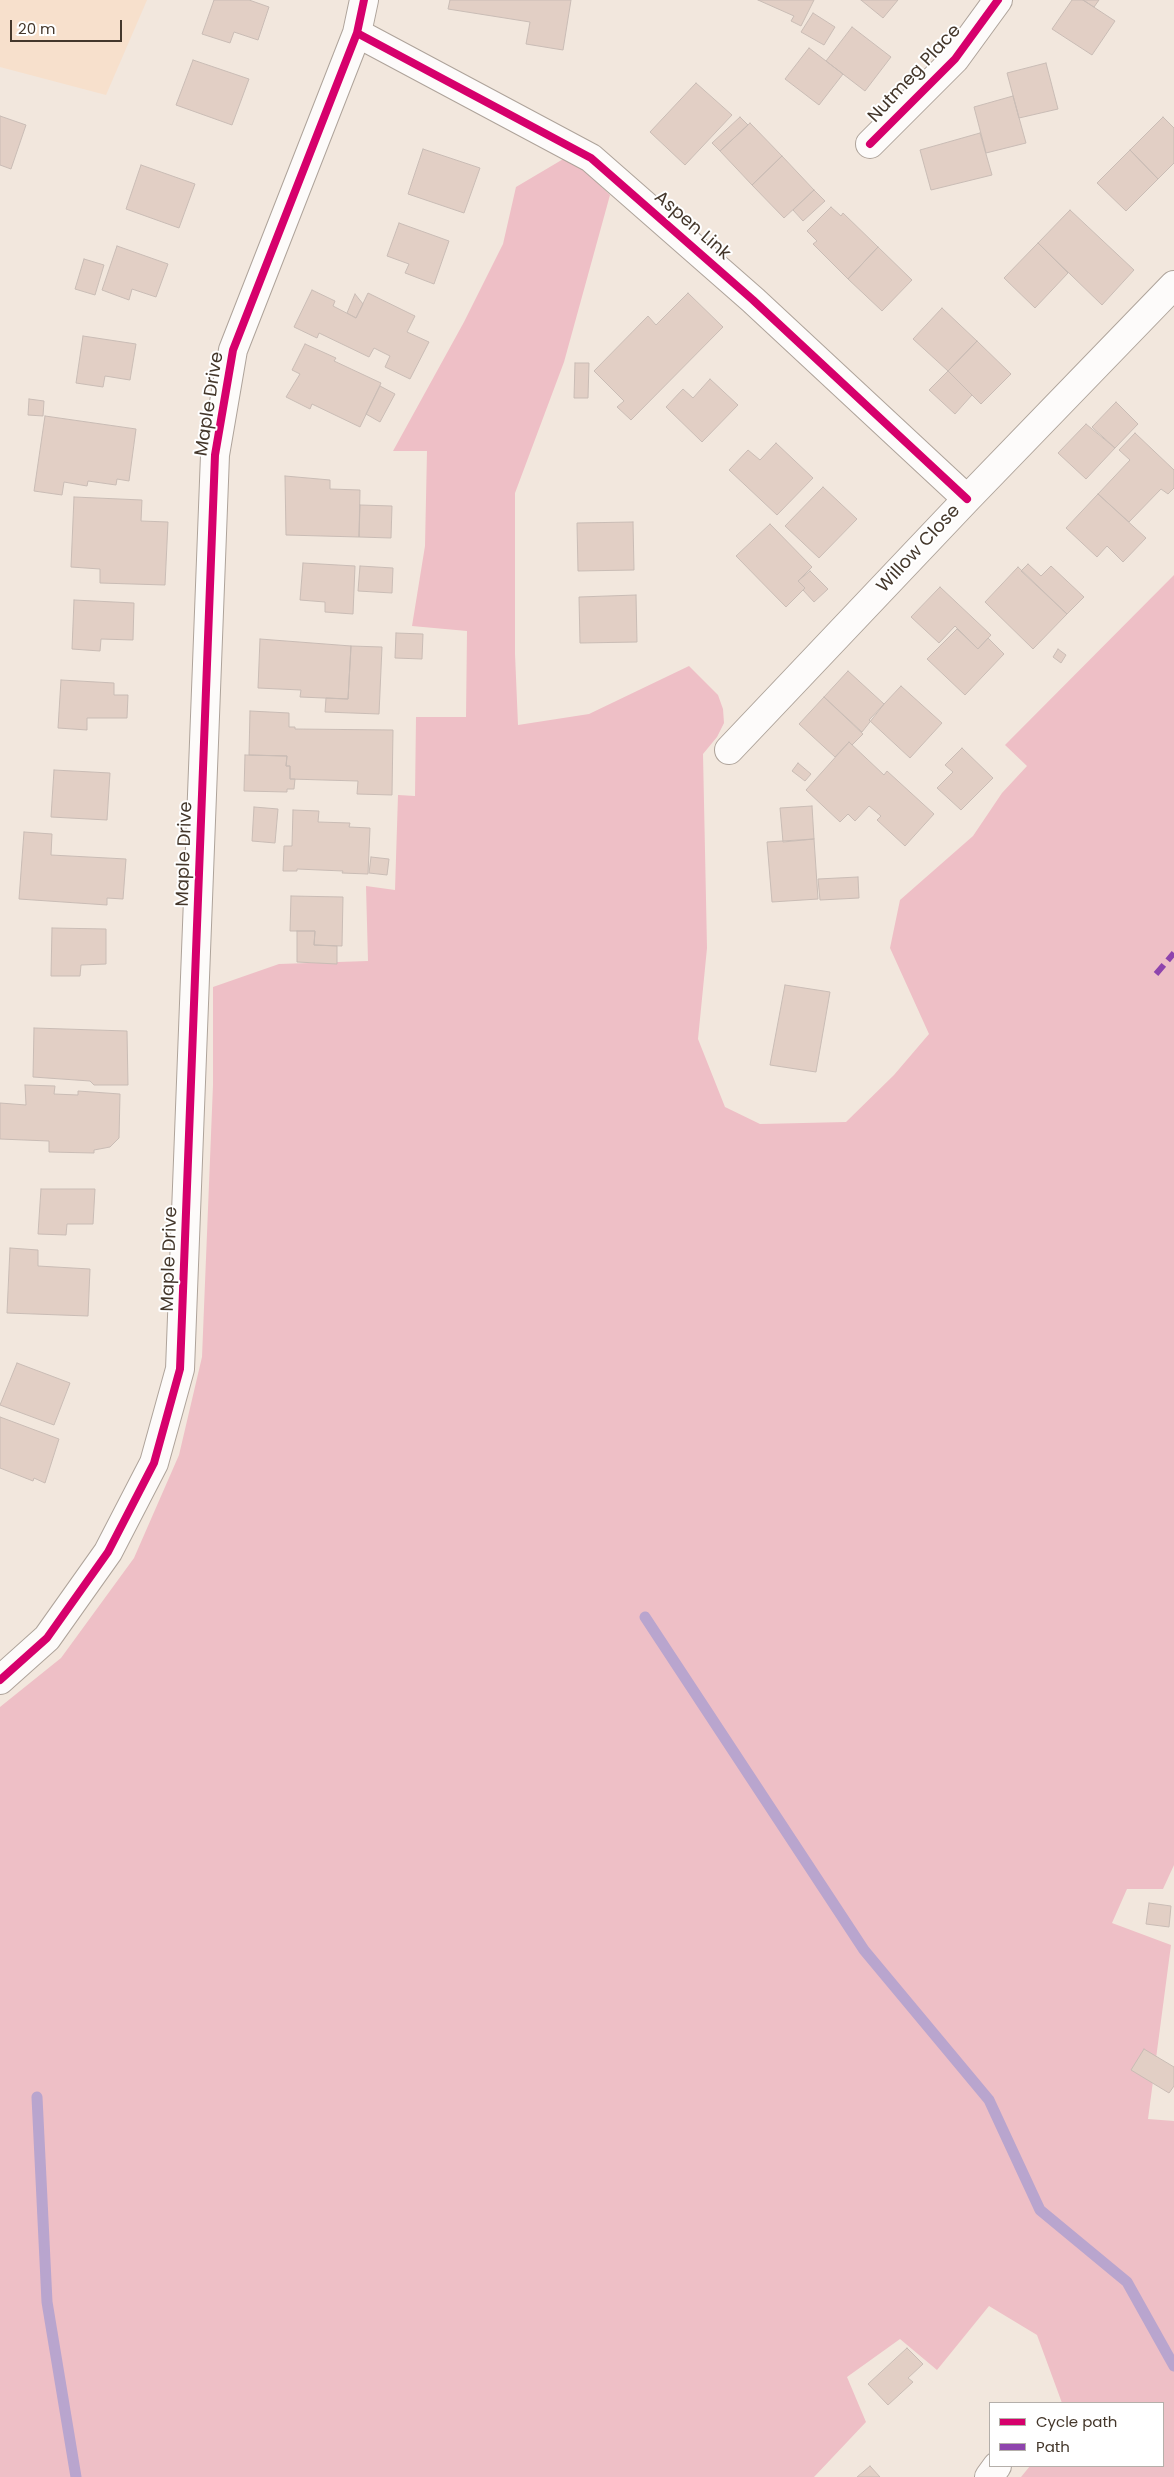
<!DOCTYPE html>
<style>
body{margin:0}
#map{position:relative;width:1174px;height:2477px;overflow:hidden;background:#f2e7dd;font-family:Poppins,sans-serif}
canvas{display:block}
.legend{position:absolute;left:989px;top:2402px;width:175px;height:65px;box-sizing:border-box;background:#fff;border:1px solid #b4afaa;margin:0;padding:6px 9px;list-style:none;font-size:15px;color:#44372b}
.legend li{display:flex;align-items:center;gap:10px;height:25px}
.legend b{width:25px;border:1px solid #b4afaa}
.scale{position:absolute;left:10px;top:20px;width:112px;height:22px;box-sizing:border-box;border:2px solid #44372b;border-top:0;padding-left:6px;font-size:15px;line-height:18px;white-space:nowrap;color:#44372b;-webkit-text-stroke:4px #fff;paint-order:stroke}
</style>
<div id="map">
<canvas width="1174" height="2477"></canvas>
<ul class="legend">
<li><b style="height:6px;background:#d6006c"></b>Cycle path</li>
<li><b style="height:6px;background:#8e44ad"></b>Path</li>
</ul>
<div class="scale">20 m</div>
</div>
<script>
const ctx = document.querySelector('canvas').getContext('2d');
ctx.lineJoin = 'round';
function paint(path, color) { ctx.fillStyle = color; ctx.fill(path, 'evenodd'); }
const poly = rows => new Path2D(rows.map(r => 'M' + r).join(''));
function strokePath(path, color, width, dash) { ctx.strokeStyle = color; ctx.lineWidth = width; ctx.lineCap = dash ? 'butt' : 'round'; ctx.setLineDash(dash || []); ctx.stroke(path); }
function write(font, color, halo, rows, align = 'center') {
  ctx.font = font + ' Poppins,sans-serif'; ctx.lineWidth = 4; ctx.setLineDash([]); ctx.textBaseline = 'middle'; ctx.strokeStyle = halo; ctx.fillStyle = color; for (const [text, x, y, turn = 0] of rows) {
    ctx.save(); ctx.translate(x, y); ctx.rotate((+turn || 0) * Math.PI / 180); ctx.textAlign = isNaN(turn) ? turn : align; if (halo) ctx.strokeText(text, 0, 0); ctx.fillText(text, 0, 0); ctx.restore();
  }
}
paint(poly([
 [0,0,147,0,106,95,0,67]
]), '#f7e0cc');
paint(poly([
 [565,158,581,167,610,195,564,362,515,493,515,654,518,725,589,714,689,666,718,695,723,709,724,723,717,737,703,754,707,948,698,1039,725,1107,760,1124,846,1122,894,1075,929,1034,890,948,900,900,973,836,1002,793,1027,766,1005,745,1174,575,1174,1865,1163,1889,1127,1889,1112,1923,1171,1945,1148,2119,1174,2121,1174,2477,1021,2477,1030,2466,1163,2466,1163,2403,1062,2403,1037,2335,989,2306,937,2370,900,2339,847,2377,866,2422,814,2477,0,2477,0,1707,61,1658,134,1558,179,1455,202,1357,213,1085,213,987,279,964,368,961,366,886,395,890,398,795,415,796,416,717,466,717,467,631,412,626,425,546,427,451,393,451,464,322,503,244,516,187]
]), '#eebfc6');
strokePath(poly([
 [645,1617,864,1950,989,2100,1040,2210,1127,2282,1174,2366],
 [37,2097,47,2302,76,2477]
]), '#b9a5ce', 11);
const building = poly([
 [214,0,249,0,269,7,258,40,234,32,230,43,202,34,214,0],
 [450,0,571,0,563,50,526,44,530,22,448,9,450,0],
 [758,0,814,0,801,26,791,21,794,16,758,0],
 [861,0,898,0,883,18,861,0],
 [1072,0,1083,0,1115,21,1092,55,1052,29,1072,0],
 [1083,0,1099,0,1094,7,1083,0],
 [813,13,835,27,824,45,801,32,813,13],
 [852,27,891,57,865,91,826,61,852,27],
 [809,48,843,74,819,105,785,79,809,48],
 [193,60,249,79,232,125,176,105,193,60],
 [1046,63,1058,109,1019,118,1007,73,1046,63],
 [696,83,732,115,685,165,650,132,696,83],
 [1013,96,1026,143,986,153,974,107,1013,96],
 [0,116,26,125,11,169,0,165,0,116],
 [740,117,748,125,720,151,712,143,740,117],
 [1163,117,1174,128,1174,163,1158,179,1130,150,1163,117],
 [750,123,782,156,752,185,720,151,750,123],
 [980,133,992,175,931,190,920,150,980,133],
 [423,149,480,168,464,213,408,194,423,149],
 [1130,150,1158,179,1126,211,1097,183,1130,150],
 [782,156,814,190,784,218,752,185,782,156],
 [141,165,195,184,179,228,126,209,141,165],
 [814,190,825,201,803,221,793,210,814,190],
 [831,207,841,216,843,213,878,247,848,279,813,244,817,241,807,231,831,207],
 [1070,210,1134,270,1102,305,1038,243,1070,210],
 [399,223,449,241,434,284,405,273,409,264,387,256,399,223],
 [1038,243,1068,273,1035,308,1004,278,1038,243],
 [117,246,168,264,156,297,132,289,129,300,102,290,117,246],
 [878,247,912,280,882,311,848,279,878,247],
 [84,259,104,265,95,295,75,289,84,259],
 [312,290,335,301,333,306,356,318,368,293,415,316,407,332,429,342,410,379,385,367,390,356,374,348,369,357,319,333,317,338,294,327,312,290],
 [688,293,723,327,631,420,617,407,624,401,594,371,648,316,656,325,688,293],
 [355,294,363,304,356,318,347,313,355,294],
 [942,308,977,341,948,371,913,339,942,308],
 [83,336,136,344,130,380,105,376,103,387,76,383,83,336],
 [977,341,1011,374,981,404,948,371,977,341],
 [305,344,336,358,334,361,381,383,360,427,312,404,310,409,286,397,300,374,292,370,305,344],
 [575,363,589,363,588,398,574,398,575,363],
 [948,371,972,395,955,414,929,390,948,371],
 [710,379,738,405,702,442,666,407,683,389,693,398,710,379],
 [380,386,395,394,380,422,366,414,380,386],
 [29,399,44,401,43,416,28,415,29,399],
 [1116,402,1138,424,1115,448,1092,427,1116,402],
 [45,416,136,429,129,481,117,479,116,485,88,481,87,486,64,482,62,495,34,491,45,416],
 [1086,424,1115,448,1086,479,1058,453,1086,424],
 [1135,433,1174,470,1174,488,1168,494,1161,489,1129,522,1098,494,1130,460,1119,450,1135,433],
 [776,443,813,478,777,515,729,470,748,450,760,460,776,443],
 [285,476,330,480,330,489,360,490,359,537,286,535,285,476],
 [823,487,857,519,819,558,785,526,823,487],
 [1098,494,1146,538,1123,562,1107,546,1097,557,1066,528,1098,494],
 [74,497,142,500,141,521,168,522,165,585,100,583,100,569,71,567,74,497],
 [360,505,392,506,391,538,359,537,360,505],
 [633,522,634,570,578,571,577,523,633,522],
 [770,524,812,567,798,581,805,588,786,607,736,556,770,524],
 [303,563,355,566,353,614,325,612,325,602,300,600,303,563],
 [1028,564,1041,576,1051,566,1084,597,1067,614,1021,571,1028,564],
 [360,566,393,568,392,593,358,591,360,566],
 [1018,567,1067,614,1033,649,985,602,1018,567],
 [810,571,828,589,814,602,803,590,805,588,798,581,810,571],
 [940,587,991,635,978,649,955,626,939,643,911,617,940,587],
 [636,595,637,642,580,643,579,597,636,595],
 [74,600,134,603,133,640,101,639,100,651,72,649,74,600],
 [957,629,978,649,988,638,1004,654,965,695,927,659,957,629],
 [396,633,423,634,422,659,395,658,396,633],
 [260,639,351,646,348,699,300,697,301,690,258,688,260,639],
 [351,646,382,647,379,714,325,712,326,698,348,699,351,646],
 [1058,649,1066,655,1061,663,1053,657,1058,649],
 [848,671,884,704,862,732,824,697,848,671],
 [61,680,114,683,114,695,128,695,127,718,87,718,87,730,58,728,61,680],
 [901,686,942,723,910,758,869,720,901,686],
 [824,697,863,734,852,745,849,742,835,757,799,724,824,697],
 [250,711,289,713,289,727,295,727,295,729,393,730,392,795,357,794,358,781,290,779,290,766,286,766,287,756,249,755,250,711],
 [849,742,884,775,887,771,934,814,905,846,877,820,881,816,869,806,855,821,848,814,840,822,806,790,849,742],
 [962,748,993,778,961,810,937,788,953,772,945,765,962,748],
 [245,755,287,756,286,766,290,766,290,779,295,779,294,789,287,789,287,792,244,791,245,755],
 [798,763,811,774,805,781,792,771,798,763],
 [54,770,110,773,107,820,51,817,54,770],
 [812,806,814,839,783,842,780,808,812,806],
 [254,807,278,809,275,843,252,841,254,807],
 [293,810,319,811,318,822,350,823,349,827,370,828,368,874,342,873,343,871,297,869,297,871,283,871,284,846,292,846,293,810],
 [24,832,52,834,51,855,126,859,123,899,107,898,107,905,19,899,24,832],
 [814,839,818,899,772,902,767,842,814,839],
 [371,857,389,859,387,875,369,873,371,857],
 [858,877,859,898,820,900,818,879,858,877],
 [291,896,343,897,342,946,314,945,315,931,290,931,291,896],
 [52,928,106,929,106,964,81,965,80,976,51,976,52,928],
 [297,931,315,931,314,945,337,946,337,964,297,962,297,931],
 [785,985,830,992,816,1072,770,1065,785,985],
 [34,1028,127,1031,128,1085,94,1085,90,1081,33,1077,34,1028],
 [25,1085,55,1086,54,1094,78,1095,78,1091,120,1094,119,1138,110,1147,94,1150,94,1153,49,1152,49,1141,0,1139,0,1103,26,1105,25,1085],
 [41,1189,95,1189,93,1224,67,1224,66,1235,38,1234,41,1189],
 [10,1248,38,1250,38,1266,90,1269,88,1316,7,1313,10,1248],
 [17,1363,70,1383,54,1425,0,1405,17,1363],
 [0,1417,59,1439,45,1483,34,1478,33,1481,0,1468,0,1417],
 [1149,1903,1171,1906,1169,1927,1146,1924,1149,1903],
 [1144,2049,1174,2067,1174,2086,1169,2093,1131,2070,1144,2049],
 [907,2348,923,2364,908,2378,913,2382,888,2405,868,2384,907,2348],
 [870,2466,880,2477,857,2477,870,2466]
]);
paint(building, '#e2cfc5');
strokePath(building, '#c9bcb5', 1);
const street = poly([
 [357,33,591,158,753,300,967,499],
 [870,144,955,59,998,0],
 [729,750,967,499,1174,285],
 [0,1680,47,1638,108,1552,154,1463,180,1369,215,455,233,350,357,33,364,0],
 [989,2477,997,2466]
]);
strokePath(street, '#aea39a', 30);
strokePath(street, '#fdfbfa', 28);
strokePath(poly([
 [1156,974,1174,953]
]), '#8e44ad', 6, [12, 6]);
strokePath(poly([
 [357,33,591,158,753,300,967,499],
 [870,144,955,59,998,0],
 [0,1680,47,1638,108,1552,154,1463,180,1369,215,455,233,350,357,33,364,0]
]), '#d6006c', 8);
write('18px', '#44372b', '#fff', [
 ["Nutmeg Place",915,74,-47],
 ["Aspen Link",692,226,41],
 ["Maple Drive",210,404,-81],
 ["Willow Close",919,549,-47],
 ["Maple Drive",185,854,-88],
 ["Maple Drive",170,1259,-88]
]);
</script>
